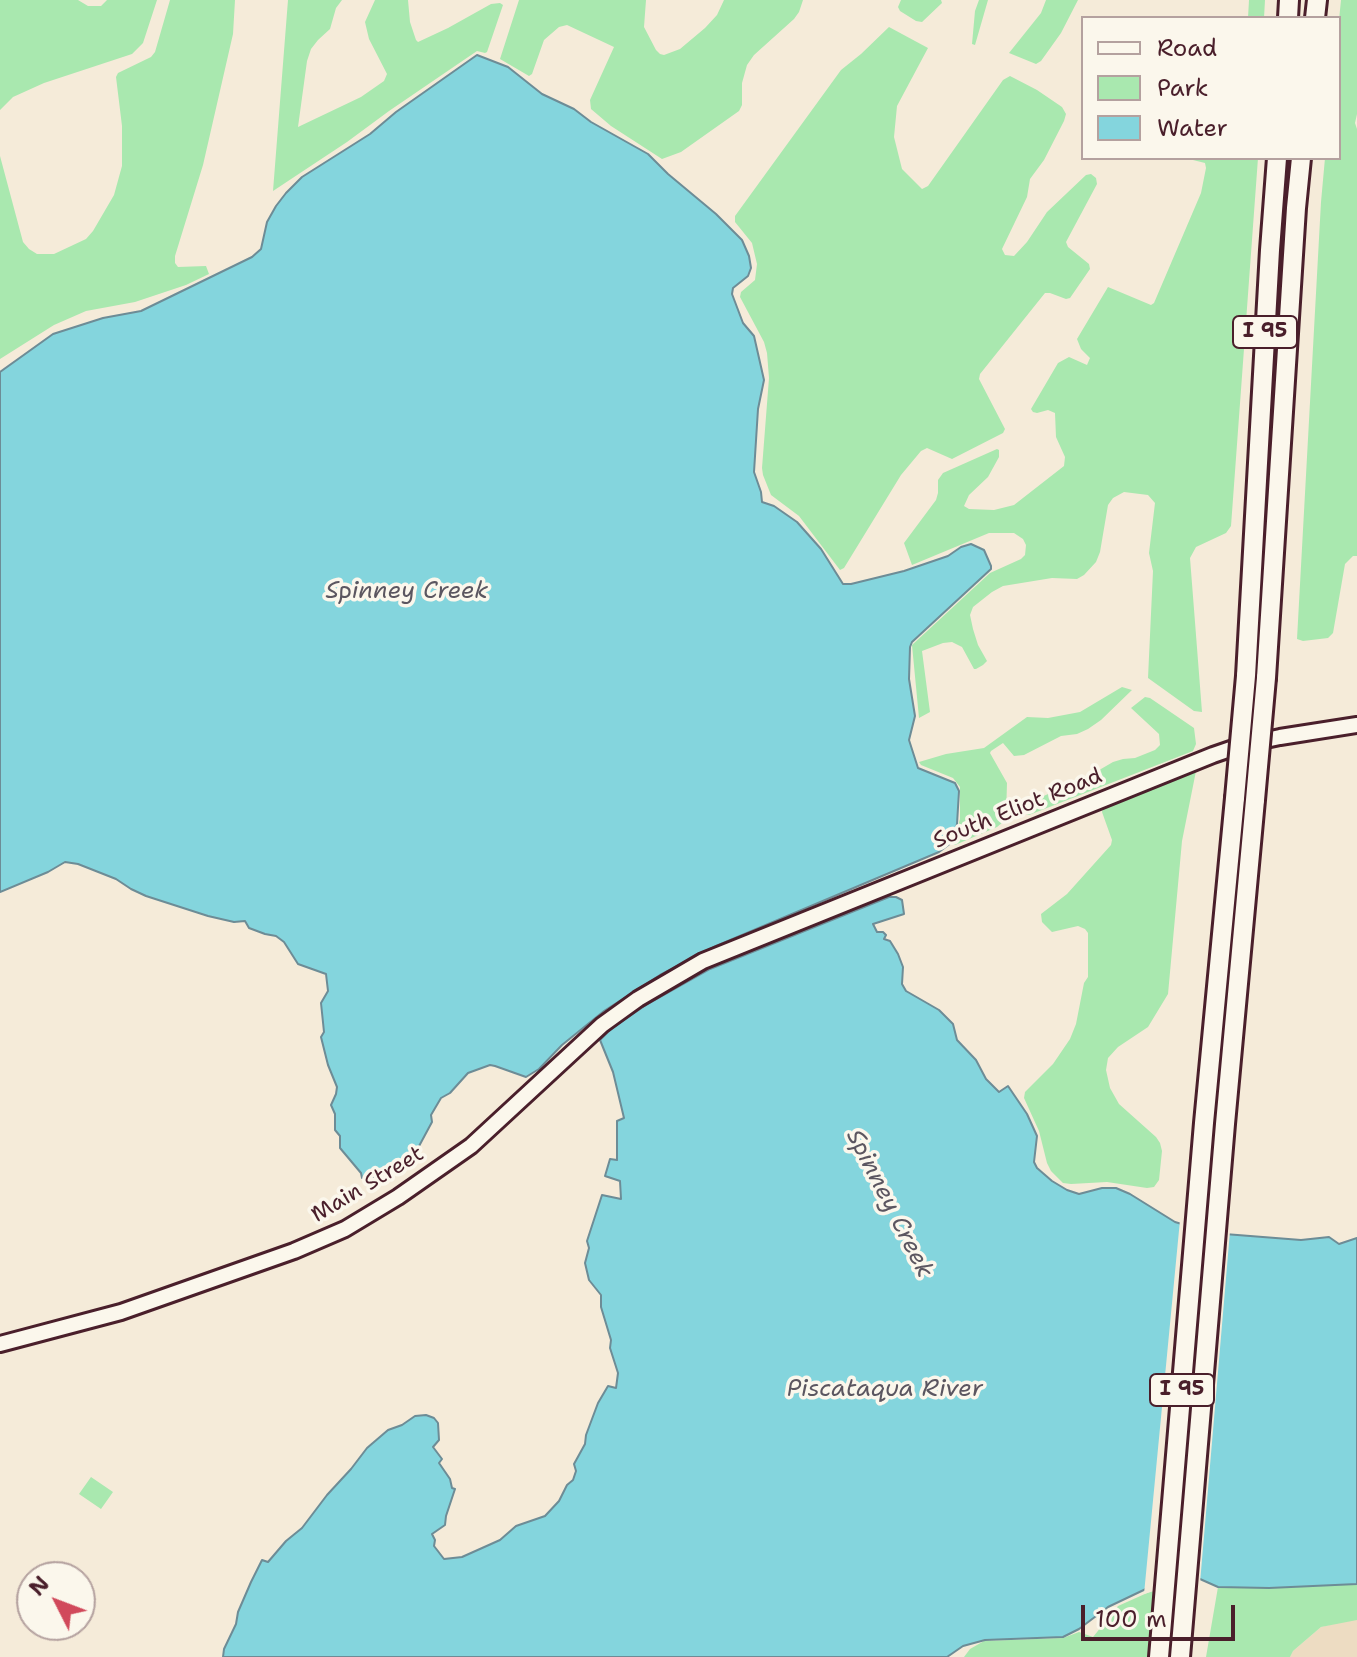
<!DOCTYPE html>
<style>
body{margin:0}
#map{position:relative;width:1357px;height:1657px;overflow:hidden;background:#f5ebd9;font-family:"Shantell Sans",sans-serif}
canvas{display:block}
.legend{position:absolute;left:1081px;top:16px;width:260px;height:144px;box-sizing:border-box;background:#fbf7ec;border:2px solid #b4a19f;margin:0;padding:10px 14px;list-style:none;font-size:24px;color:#4a1f2b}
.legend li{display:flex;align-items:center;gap:16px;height:40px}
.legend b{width:40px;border:2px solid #b4a19f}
.north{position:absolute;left:16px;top:1561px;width:80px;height:80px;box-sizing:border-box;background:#fbf7ec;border:2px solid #b4a19f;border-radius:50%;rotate:312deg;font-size:22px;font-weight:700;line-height:32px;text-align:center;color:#4a1f2b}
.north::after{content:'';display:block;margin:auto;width:28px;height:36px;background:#d1495b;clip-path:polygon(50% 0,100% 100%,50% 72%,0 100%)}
.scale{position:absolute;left:1081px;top:1605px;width:154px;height:36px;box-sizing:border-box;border:4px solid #4a1f2b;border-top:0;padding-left:10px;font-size:24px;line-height:28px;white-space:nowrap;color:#4a1f2b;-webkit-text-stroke:6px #fbf7ec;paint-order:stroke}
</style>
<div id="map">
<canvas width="1357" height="1657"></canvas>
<ul class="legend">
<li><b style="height:10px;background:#fbf7ec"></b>Road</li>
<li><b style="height:22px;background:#a9e8af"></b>Park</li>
<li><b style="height:22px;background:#84d5dd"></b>Water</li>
</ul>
<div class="north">N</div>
<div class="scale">100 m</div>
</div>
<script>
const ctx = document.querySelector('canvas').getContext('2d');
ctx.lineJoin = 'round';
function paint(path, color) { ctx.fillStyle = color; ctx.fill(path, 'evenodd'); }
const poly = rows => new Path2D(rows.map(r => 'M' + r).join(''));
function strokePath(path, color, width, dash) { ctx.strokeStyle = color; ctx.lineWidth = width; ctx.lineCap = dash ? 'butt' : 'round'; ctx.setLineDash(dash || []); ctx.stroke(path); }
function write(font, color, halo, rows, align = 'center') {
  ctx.font = font + ' "Shantell Sans",sans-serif'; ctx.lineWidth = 7; ctx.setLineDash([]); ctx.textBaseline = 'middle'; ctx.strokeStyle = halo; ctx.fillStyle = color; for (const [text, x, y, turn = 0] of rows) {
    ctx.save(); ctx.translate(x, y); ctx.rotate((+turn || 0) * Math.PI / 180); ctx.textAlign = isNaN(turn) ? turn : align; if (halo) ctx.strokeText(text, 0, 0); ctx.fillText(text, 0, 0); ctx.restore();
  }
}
paint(poly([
 [1354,1619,1357,1620,1357,1657,1290,1657,1293,1651,1321,1627]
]), '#eddcc2');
paint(poly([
 [0,0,78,0,88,6,101,6,107,0,157,0,143,43,132,54,44,83,13,97,0,110],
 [170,0,235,0,233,34,203,165,175,256,175,263,178,267,206,266,209,274,186,285,135,302,86,311,54,325,0,359,0,156,23,242,29,249,37,254,54,254,86,239,93,231,114,195,122,166,122,126,116,77,118,73,151,57,155,52],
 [288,0,342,0,336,8,330,29,318,40,311,49,307,61,298,127,361,97,384,81,387,74,369,39,365,22,375,0,408,0,410,22,416,40,418,42,448,28,491,4,500,3,503,5,487,52,485,53,477,51,389,111,347,142,273,191],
 [519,0,646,0,644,27,656,50,660,54,664,55,680,49,705,28,717,15,724,0,803,0,799,12,794,19,754,55,747,65,742,83,742,105,739,111,681,152,662,159,611,126,591,109,590,100,614,47,567,25,559,27,544,40,532,74,529,76,500,59],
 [901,0,941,0,942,3,922,22,916,21,900,11,898,7],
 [979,0,988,0,975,45,972,44,975,11],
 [1046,0,1078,0,1061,33,1041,61,1036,64,1009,53,1041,13],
 [1249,0,1265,0,1264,18,1248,18],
 [1341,0,1357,0,1357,114,1355,123,1357,129,1357,556,1353,556,1345,564,1333,633,1328,638,1303,641,1297,639,1321,202,1325,158,1339,158,1339,20],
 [889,27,928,48,897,106,894,137,902,169,922,189,928,186,1003,80,1010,76,1037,90,1062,107,1066,114,1064,121,1044,160,1030,179,1027,197,1002,249,1005,255,1014,256,1027,242,1047,212,1086,175,1091,174,1096,178,1097,184,1066,242,1068,247,1089,264,1090,269,1070,298,1066,299,1050,293,1045,293,980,374,979,379,1005,429,1003,433,952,459,927,448,921,451,901,475,844,568,840,570,799,516,771,495,763,475,762,468,769,378,767,353,764,342,740,297,741,292,755,280,757,264,752,243,735,222,735,216,841,70,861,54],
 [1185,158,1258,158,1231,526,1226,533,1196,547,1190,558,1202,712,1194,711,1148,678,1153,571,1149,553,1155,503,1148,495,1124,492,1113,498,1108,505,1100,552,1096,562,1084,575,1077,579,1052,578,1003,586,992,592,973,607,970,615,973,629,978,645,987,661,983,665,976,669,974,669,962,647,952,642,943,643,922,651,930,712,919,718,912,645,990,573,1021,559,1025,555,1026,545,1023,539,1014,533,989,533,912,565,904,543,936,500,938,493,938,480,943,473,997,449,999,450,999,457,988,477,969,495,964,506,969,509,994,510,1014,505,1064,466,1065,457,1056,437,1055,413,1048,410,1037,413,1033,412,1031,409,1058,363,1069,357,1087,365,1090,358,1081,349,1077,339,1108,287,1151,305,1154,303,1201,193,1206,168,1205,163],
 [1122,687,1132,690,1101,720,1088,729,1077,734,1061,736,1024,755,1014,756,1003,743,991,751,990,753,1007,783,1006,816,1003,822,997,827,955,845,953,844,960,819,960,787,953,778,921,765,919,762,946,754,984,748,1027,717,1048,718,1080,712],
 [1145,697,1150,698,1194,728,1196,744,1193,751,1029,815,1026,814,1026,805,1029,802,1082,780,1113,762,1123,759,1135,758,1155,750,1160,745,1159,734,1131,708],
 [1194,770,1196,771,1182,841,1168,994,1148,1027,1118,1047,1108,1058,1106,1070,1110,1088,1119,1104,1156,1137,1160,1143,1162,1151,1159,1180,1154,1187,1147,1188,1107,1182,1071,1184,1063,1183,1051,1171,1047,1163,1039,1131,1024,1098,1025,1092,1053,1064,1070,1039,1076,1024,1084,983,1088,977,1088,933,1085,929,1078,926,1052,932,1042,922,1041,914,1067,894,1111,845,1112,840,1102,812,1103,808],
 [91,1477,113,1492,101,1509,79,1494],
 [1357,1584,1357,1620,1321,1627,1293,1651,1290,1657,1206,1657,1218,1587,1269,1588],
 [1156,1589,1148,1657,964,1657,970,1649,984,1641,1063,1638,1079,1632,1093,1637,1118,1606]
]), '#a9e8af');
const water = poly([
 [477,55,508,67,542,94,574,109,591,122,648,154,668,174,716,214,742,240,749,256,751,268,748,276,733,288,732,294,743,323,754,336,764,380,758,409,754,472,761,492,762,502,774,506,797,522,821,549,843,584,851,584,904,571,948,556,961,547,971,544,984,550,991,566,991,569,912,642,910,647,909,679,915,716,909,740,918,768,955,783,959,791,957,824,951,843,939,852,716,946,660,975,604,1011,562,1045,539,1069,526,1077,495,1066,490,1065,468,1073,450,1093,441,1098,431,1115,432,1122,418,1148,403,1160,398,1170,385,1177,362,1178,361,1173,340,1148,340,1136,335,1130,335,1114,331,1105,336,1094,337,1087,328,1065,321,1037,324,1032,321,1003,328,991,326,974,298,964,284,942,276,936,265,934,249,928,245,921,234,922,208,916,146,896,131,889,116,879,78,864,65,862,48,872,0,892,0,372,53,334,103,318,141,311,252,257,261,249,267,222,276,206,286,193,302,177,370,134,396,112,477,55],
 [889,897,896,897,902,900,904,914,873,924,877,932,883,932,886,935,884,939,890,941,898,954,903,967,902,984,906,991,939,1010,953,1024,957,1040,976,1060,986,1079,999,1092,1008,1086,1027,1114,1037,1136,1034,1162,1037,1168,1052,1181,1067,1190,1079,1194,1102,1188,1116,1188,1130,1194,1175,1222,1212,1233,1301,1240,1329,1237,1339,1244,1357,1238,1357,1584,1269,1588,1218,1587,1191,1575,1150,1587,1108,1607,1079,1629,1063,1637,985,1640,963,1646,947,1657,223,1657,224,1649,236,1624,238,1612,251,1582,262,1560,268,1562,286,1541,302,1528,327,1495,351,1469,367,1448,388,1430,402,1425,415,1416,426,1415,434,1418,438,1423,439,1440,433,1447,442,1459,439,1463,450,1479,452,1488,455,1489,446,1516,445,1525,432,1534,435,1540,434,1546,444,1559,462,1557,500,1540,516,1526,545,1516,559,1501,567,1485,573,1480,576,1471,574,1464,585,1444,586,1435,598,1403,608,1386,616,1388,618,1373,610,1348,611,1340,601,1307,601,1295,589,1280,585,1263,589,1248,587,1241,602,1195,621,1199,620,1181,605,1176,610,1159,617,1160,617,1121,624,1118,613,1072,600,1040,612,1028,646,1005,710,969,889,897]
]);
paint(water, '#84d5dd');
strokePath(water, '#6d8c96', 2);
paint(poly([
 [1180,1220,1213,1229,1230,1231,1200,1583,1191,1580,1144,1594]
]), '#f5ebd9');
const secondary = poly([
 [0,1344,121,1312,294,1251,345,1229,398,1197,471,1146,602,1025,638,999,703,961,1213,755,1242,745,1280,737,1357,725]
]);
const motorway = poly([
 [1288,18,1289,0],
 [1315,18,1317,0],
 [1246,676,1270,250,1277,158],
 [1266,678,1296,208,1301,158],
 [1159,1657,1204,1123,1235,798],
 [1180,1657,1225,1124,1255,800]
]);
strokePath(secondary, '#4a1f2b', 20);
strokePath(motorway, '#4a1f2b', 24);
strokePath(secondary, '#fbf7ec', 14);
strokePath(motorway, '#fbf7ec', 18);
const motorwayBridge = poly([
 [1235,798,1246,676],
 [1255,800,1266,678]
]);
strokePath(motorwayBridge, '#4a1f2b', 24, []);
strokePath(motorwayBridge, '#fbf7ec', 18);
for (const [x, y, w] of [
 [1265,332,64],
 [1182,1390,64]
]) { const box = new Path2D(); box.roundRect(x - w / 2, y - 16, w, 32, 6); ctx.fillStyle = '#fbf7ec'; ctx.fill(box); strokePath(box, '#4a1f2b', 2); }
write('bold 20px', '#4a1f2b', null, [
 ["I 95",1265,332],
 ["I 95",1182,1390]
]);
write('22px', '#4a1f2b', '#fbf7ec', [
 ["South Eliot Road",1018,809,-22],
 ["Main Street",368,1185,-31]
]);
write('italic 24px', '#5b5660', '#fbf7ec', [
 ["Spinney Creek",407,592],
 ["Spinney Creek",889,1204,63],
 ["Piscataqua River",885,1390]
]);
</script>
